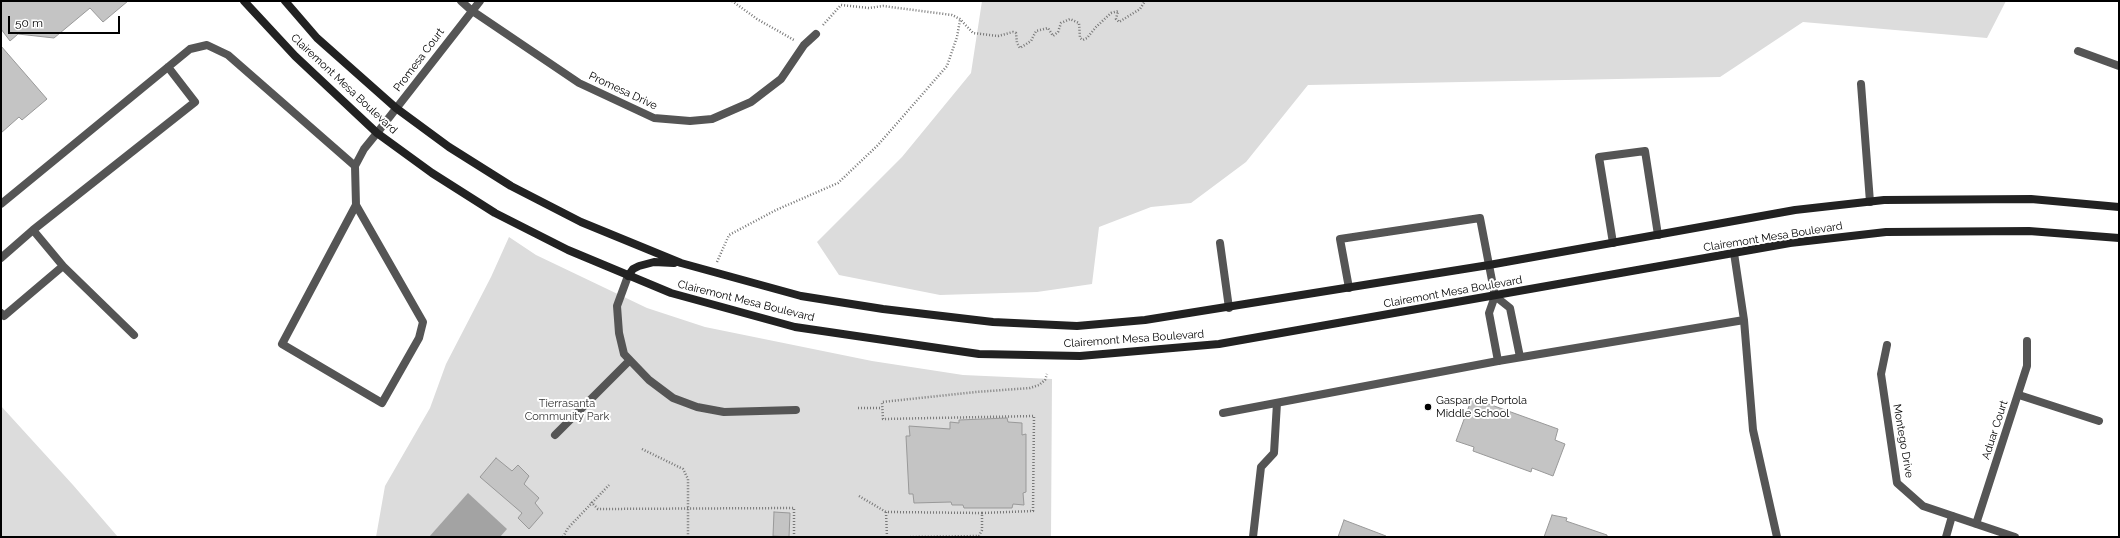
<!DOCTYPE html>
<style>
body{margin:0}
#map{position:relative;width:2120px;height:538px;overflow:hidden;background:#fff;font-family:Raleway,sans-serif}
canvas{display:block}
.frame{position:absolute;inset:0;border:2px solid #000;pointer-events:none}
.scale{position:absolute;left:8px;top:16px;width:112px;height:18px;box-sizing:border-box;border:2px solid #000;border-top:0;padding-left:5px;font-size:12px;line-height:14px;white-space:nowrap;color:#000;-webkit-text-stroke:3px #fff;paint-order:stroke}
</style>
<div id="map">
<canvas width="2120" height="538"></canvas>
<div class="frame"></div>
<div class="scale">50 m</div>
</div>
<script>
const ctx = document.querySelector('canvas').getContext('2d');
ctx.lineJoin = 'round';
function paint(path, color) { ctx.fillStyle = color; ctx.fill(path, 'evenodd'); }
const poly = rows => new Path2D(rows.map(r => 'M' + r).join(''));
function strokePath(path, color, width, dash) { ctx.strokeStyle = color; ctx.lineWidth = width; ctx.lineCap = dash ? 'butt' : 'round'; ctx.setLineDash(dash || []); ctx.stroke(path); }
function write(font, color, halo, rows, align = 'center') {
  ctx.font = font + ' Raleway,sans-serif'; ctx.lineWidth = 4; ctx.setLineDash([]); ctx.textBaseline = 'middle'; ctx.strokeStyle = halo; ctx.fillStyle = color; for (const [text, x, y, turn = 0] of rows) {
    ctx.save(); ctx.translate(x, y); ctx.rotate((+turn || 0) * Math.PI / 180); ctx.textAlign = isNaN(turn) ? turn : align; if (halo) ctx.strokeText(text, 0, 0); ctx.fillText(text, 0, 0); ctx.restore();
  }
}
paint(poly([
 [982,1,2006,1,1987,38,1803,22,1720,77,1308,85,1246,162,1191,203,1151,207,1099,227,1092,284,1037,292,940,295,839,275,817,242,902,157,971,73],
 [509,237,536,255,647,308,705,327,872,361,963,375,1052,379,1051,537,376,537,385,486,430,408,446,364,491,277],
 [1,406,73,485,118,537,1,537]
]), '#dcdcdc');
paint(poly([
 [468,493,507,529,500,537,429,537]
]), '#a3a3a3');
const building = poly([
 [1,1,128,1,103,22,90,8,54,38,18,34,10,41,1,29,1,1],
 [1,46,47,99,22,120,19,117,1,133,1,46],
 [1472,398,1558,429,1555,440,1565,444,1553,476,1532,468,1531,472,1473,451,1474,447,1456,441,1472,398],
 [1007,418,1008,422,1022,423,1022,435,1026,434,1026,492,1023,493,1024,505,1013,504,1012,508,964,508,963,505,952,505,951,502,914,503,913,494,909,494,906,436,910,436,909,426,950,429,950,422,959,423,959,420,1007,418],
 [496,458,512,471,518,465,529,476,524,484,539,498,535,503,543,513,529,529,518,518,522,513,480,477,496,458],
 [774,512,790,513,789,537,773,536,774,512],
 [1552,515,1567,518,1566,521,1607,535,1607,537,1544,537,1552,515],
 [1344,520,1386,536,1385,537,1338,537,1344,520]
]);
paint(building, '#c4c4c4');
strokePath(building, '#999', 1);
strokePath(poly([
 [732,1,757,19,794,40],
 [823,25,841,5,869,8,883,6,952,15,960,19,973,33,998,36,1013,32,1016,33,1017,43,1020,48,1031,41,1036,31,1048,28,1053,36,1058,32,1061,23,1070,19,1079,23,1080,38,1083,40,1087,38,1096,27,1111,13,1118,11,1116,19,1119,22,1140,9,1145,1],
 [717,262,729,235,776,210,838,183,878,145,947,66,957,37,960,20],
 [858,408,882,408],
 [642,449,683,469,688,479,688,537],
 [859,496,886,512],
 [591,502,598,509,794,508,794,537],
 [982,513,1033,511,1034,416,883,419,882,402,976,392,1030,388,1039,385,1045,380,1047,374],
 [563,537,568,528,609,485],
 [887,537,886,512,982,513,982,530,979,536,910,537]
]), '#777', 2.5, [1, 2]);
strokePath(poly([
 [2078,51,2119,66],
 [1861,84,1870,202],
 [1,204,190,49,207,45,228,55,355,166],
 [356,205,282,344,382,403,419,338,423,322,356,205,355,166,364,149,377,133],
 [33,230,63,266],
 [1220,243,1229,308],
 [1613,243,1599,157,1645,151,1658,235],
 [1,258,33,230,195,102,168,67],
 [628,276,617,306,619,333,624,354,649,380,673,398,697,407,724,412,796,410],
 [1349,288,1340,239,1480,218,1489,265],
 [1,313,4,316,63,266,134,335],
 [1744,320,1753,430,1777,537],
 [2019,395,2099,421],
 [1223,413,1498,361,1744,320,1734,253],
 [555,435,629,361],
 [1253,537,1261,467,1274,453,1277,403],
 [1946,537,1952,516]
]), '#555', 8);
strokePath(poly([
 [461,1,471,10,579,83,654,118,690,121,712,119,751,102,781,79,804,45,816,34],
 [377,133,480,1],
 [1489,265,1495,296,1489,313,1498,361],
 [1495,296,1510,308,1520,357],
 [1887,345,1881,374,1897,483,1923,506,2015,537],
 [1976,524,2027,366,2027,341]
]), '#555', 8);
strokePath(poly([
 [244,1,295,56,377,133,432,173,495,213,568,250,671,293,795,327,979,354,1080,356,1219,344,1790,243,1886,232,2029,231,2119,238],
 [285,1,317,38,396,108,449,147,511,186,581,222,681,263,801,296,883,309,993,322,1077,326,1145,320,1489,265,1795,210,1884,200,2031,199,2119,207],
 [628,276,633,269,639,266,654,262,674,263]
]), '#222', 8);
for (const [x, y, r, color] of [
 [1428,407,4,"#000"]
]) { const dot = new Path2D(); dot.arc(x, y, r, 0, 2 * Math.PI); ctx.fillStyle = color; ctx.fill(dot); strokePath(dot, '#fff', 1.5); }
write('11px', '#000', '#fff', [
 ["Promesa Court",419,60,-53],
 ["Clairemont Mesa Boulevard",344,84,43],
 ["Promesa Drive",623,91,25],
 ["Clairemont Mesa Boulevard",1773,237,-9],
 ["Clairemont Mesa Boulevard",1453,292,-10],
 ["Clairemont Mesa Boulevard",746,301,14],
 ["Clairemont Mesa Boulevard",1134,339,-4],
 ["Aduar Court",1995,430,-72],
 ["Montego Drive",1903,441,80]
]);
write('11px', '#000', '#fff', [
 ["Gaspar de Portola",1436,401],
 ["Middle School",1436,414]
], 'left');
write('11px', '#333', '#fff', [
 ["Tierrasanta",567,404],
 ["Community Park",567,417]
]);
</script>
